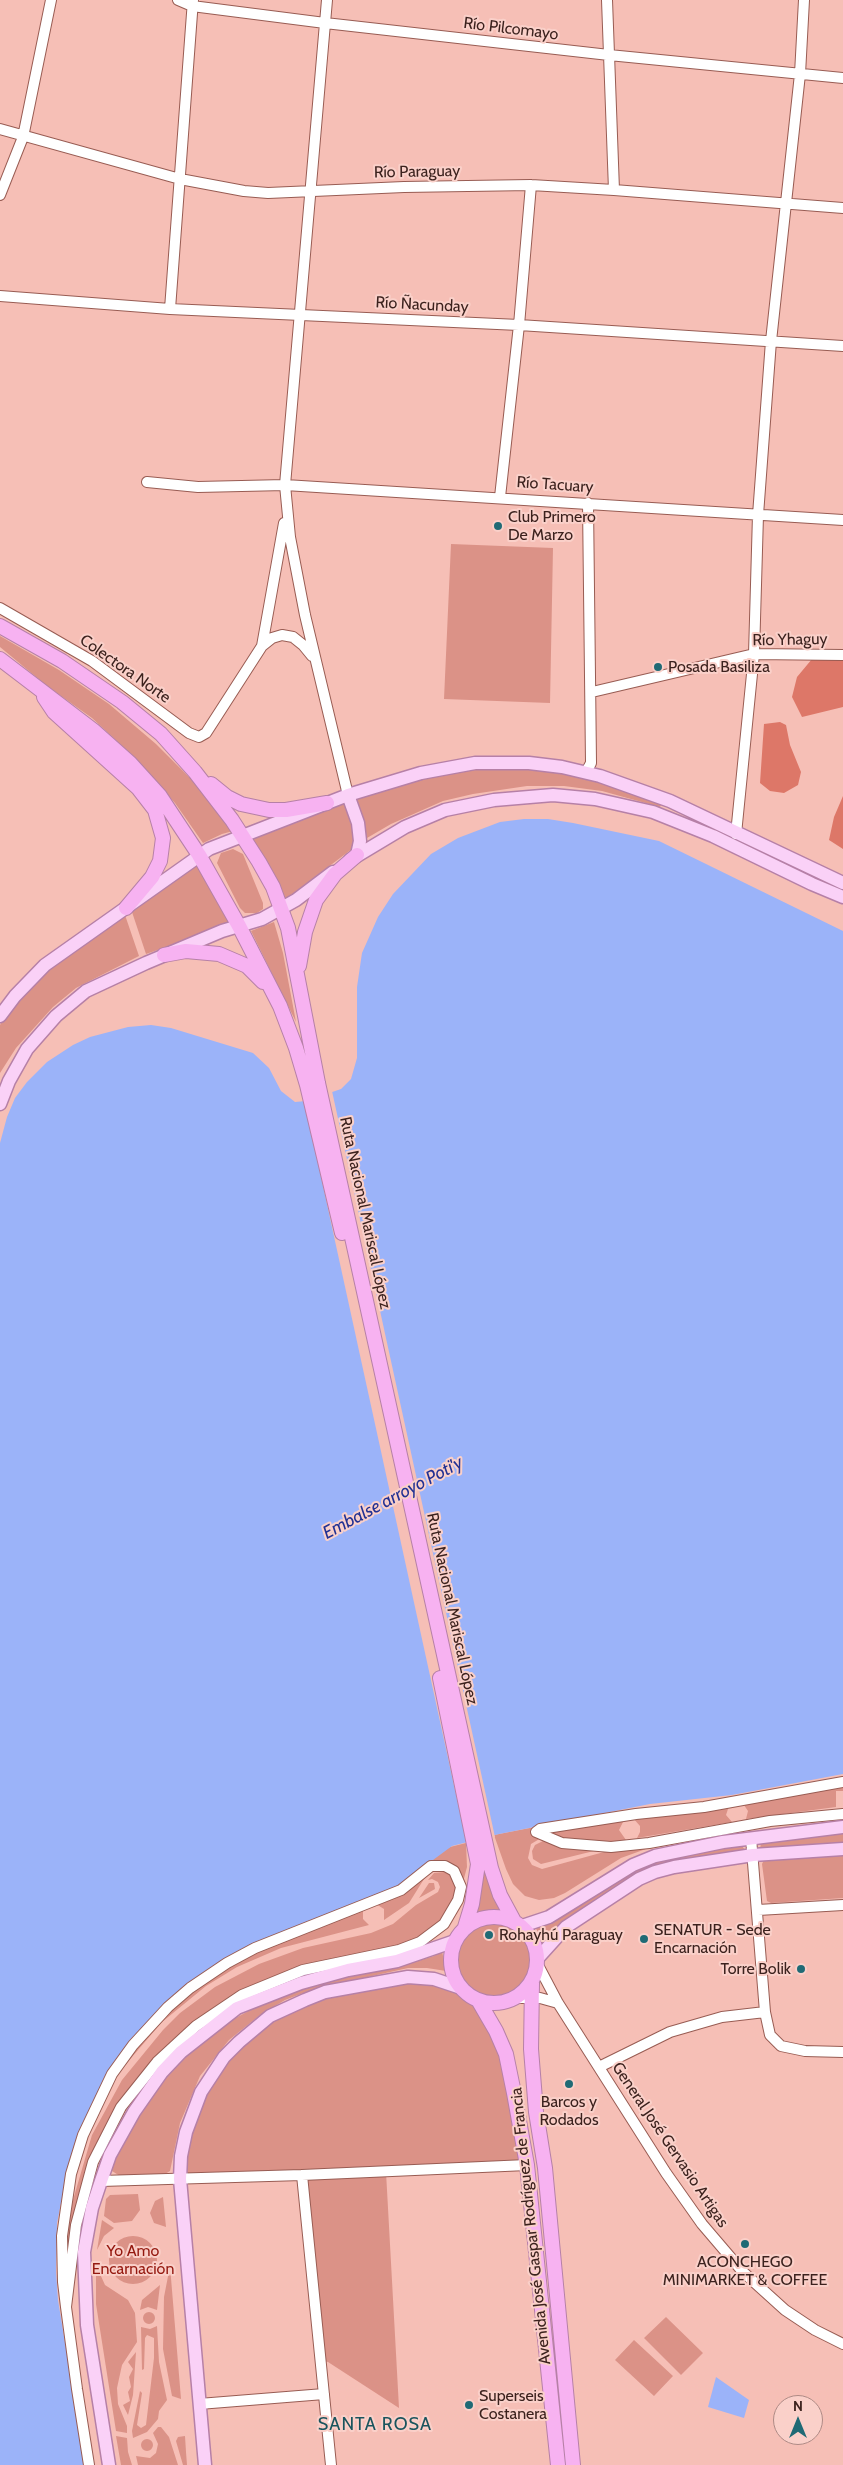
<!DOCTYPE html>
<meta charset="utf-8">
<style>
body{margin:0}
#map{position:relative;width:843px;height:2465px;overflow:hidden;background:#f6bfb6;font-family:Cabin,sans-serif}
canvas{display:block}
.north{position:absolute;left:773px;top:2395px;width:50px;height:50px;box-sizing:border-box;background:#fad0c9;border:1px solid #ae8a85;border-radius:50%;rotate:0deg;font-size:14px;font-weight:700;line-height:20px;text-align:center;color:#3c221e}
.north::after{content:'';display:block;margin:auto;width:18px;height:22px;background:#206a75;clip-path:polygon(50% 0,100% 100%,50% 72%,0 100%)}
</style>
<div id="map">
<canvas width="843" height="2465"></canvas>
<div class="north">N</div>
</div>
<script>
const ctx = document.querySelector('canvas').getContext('2d');
ctx.lineJoin = 'round';
function paint(path, color) { ctx.fillStyle = color; ctx.fill(path, 'evenodd'); }
const poly = rows => new Path2D(rows.map(r => 'M' + r).join(''));
function strokePath(path, color, width, dash) { ctx.strokeStyle = color; ctx.lineWidth = width; ctx.lineCap = dash ? 'butt' : 'round'; ctx.setLineDash(dash || []); ctx.stroke(path); }
function write(font, color, halo, rows, align = 'center') {
  ctx.font = font + ' Cabin,sans-serif'; ctx.lineWidth = 4; ctx.setLineDash([]); ctx.textBaseline = 'middle'; ctx.strokeStyle = halo; ctx.fillStyle = color; for (const [text, x, y, turn = 0] of rows) {
    ctx.save(); ctx.translate(x, y); ctx.rotate((+turn || 0) * Math.PI / 180); ctx.textAlign = isNaN(turn) ? turn : align; if (halo) ctx.strokeText(text, 0, 0); ctx.fillText(text, 0, 0); ctx.restore();
  }
}
paint(poly([
 [451,544,553,548,550,703,444,699],
 [0,636,59,670,109,704,156,744,203,791,233,831,222,834,203,843,175,803,132,755,92,718,47,686,0,647],
 [484,768,542,769,590,779,662,803,660,807,602,791,564,786,527,786,473,794,443,801,391,824,367,838,357,799,416,780],
 [344,802,355,837,352,849,283,901,249,835],
 [233,849,243,854,263,903,263,909,257,913,245,913,240,908,217,863,221,853],
 [200,860,232,924,146,954,132,912],
 [125,915,139,956,76,988,53,1007,16,1048,0,1073,0,1025,6,1014,43,972],
 [274,922,283,953,296,1022,251,931],
 [843,1785,843,1791,836,1791,836,1807,746,1819,748,1811,744,1805],
 [729,1806,726,1815,732,1822,637,1838,640,1832,640,1826,633,1818],
 [624,1820,619,1830,626,1840,608,1842,565,1840,544,1832],
 [535,1827,541,1838,531,1844,528,1858,532,1865,542,1869,604,1852,668,1841,621,1858,565,1893,554,1898,539,1900,525,1896,513,1884,506,1869,494,1835],
 [843,1832,843,1844,760,1849,761,1843],
 [477,1840,504,1914,491,1913,475,1916],
 [543,1841,547,1841,598,1850,541,1864,533,1859,532,1851,535,1845],
 [466,1843,467,1867,462,1886,461,1878,432,1861,427,1863,446,1848],
 [742,1846,745,1850,676,1863,544,1942,535,1927,609,1884,652,1862,698,1852],
 [843,1854,843,1898,771,1903,767,1901,762,1864,764,1860],
 [429,1871,409,1903,384,1920,384,1909,376,1904],
 [444,1872,453,1875,458,1893,440,1921,432,1929,409,1944,319,1964,205,2016,107,2125,65,2284,67,2229,73,2200,92,2135,122,2080,163,2030,180,2013,215,1987,259,1964,303,1948,371,1933,393,1924,416,1905,438,1892,440,1887,438,1882,432,1879,428,1880,434,1873],
 [429,1883,434,1883,435,1889,419,1898],
 [363,1908,363,1919,369,1925,281,1948,237,1967,206,1986,162,2022,108,2085,119,2068,163,2016,229,1963],
 '457 1960a37 37 0 1 1 74 0a37 37 0 1 1-74 0Z',
 [442,1951,446,1971,427,1968,408,1968,314,1989,285,2000,260,2015,229,2040,200,2076,180,2123,170,2171,165,2174,120,2176,112,2171,112,2167,124,2135,160,2084,193,2050,230,2021,269,2000,317,1984,408,1964,434,1956],
 [386,1979,461,1988,478,2000,496,2031,527,2165,180,2179,181,2156,210,2075,270,2016],
 [386,2172,387,2190,399,2408,328,2362,320,2360,302,2175],
 [138,2194,140,2210,132,2221,114,2223,104,2216,106,2199,110,2195],
 [163,2197,166,2227,154,2223,150,2213,155,2201],
 [102,2220,114,2228,104,2236,97,2250],
 '109 2260a24 24 0 1 1 48 0a24 24 0 1 1-48 0Z',
 [96,2265,105,2285,128,2300,135,2313,137,2342,122,2365,117,2388,118,2404,127,2426,127,2433,116,2431,96,2304],
 [170,2266,181,2399,172,2396,163,2349,164,2297],
 [160,2285,157,2310,148,2307,140,2310,142,2300],
 '143 2318a6 6 0 1 1 12 0a6 6 0 1 1-12 0Z',
 [666,2317,703,2353,681,2375,644,2338],
 [157,2326,159,2362,167,2400,159,2411,158,2419,147,2432,133,2438,132,2431,140,2391,142,2393,137,2425,141,2428,146,2425,154,2358,154,2338,147,2335,145,2338,144,2369,142,2370,141,2327,150,2329],
 [634,2340,673,2376,654,2396,615,2360],
 [136,2352,133,2395,128,2415,123,2405,130,2401,128,2392,131,2387,129,2377,133,2369,128,2362],
 [158,2427,161,2427,169,2437,178,2465,138,2465,136,2456,150,2458,156,2453,158,2444,153,2433],
 [116,2436,127,2438,128,2452,132,2465,121,2465],
 [185,2436,186,2452,187,2465,183,2465,176,2441,178,2437],
 '141 2445a6 6 0 1 1 12 0a6 6 0 1 1-12 0Z'
]), '#db9287');
paint(poly([
 [843,658,843,707,802,717,792,697,797,677,812,659],
 [780,722,786,725,790,745,801,772,798,785,784,793,770,791,760,783,764,724],
 [843,796,843,849,829,840,834,817]
]), '#dd7768');
paint(poly([
 [524,819,548,819,573,823,659,841,843,931,843,1774,732,1795,650,1804,499,1834,452,1846,395,1888,241,1952,139,2033,69,2163,57,2223,56,2272,58,2300,85,2465,0,2465,0,1143,7,1117,15,1098,27,1082,47,1062,73,1045,90,1037,128,1027,151,1025,171,1028,253,1053,269,1068,281,1091,295,1102,306,1101,341,1089,351,1079,357,1058,357,987,362,953,378,917,393,894,431,854,458,838,500,822],
 [716,2377,749,2400,744,2418,708,2407]
]), '#9bb3f9');
paint(poly([
 [332,1091,495,1837,467,1845,304,1099]
]), '#f6bfb6');
const minor = poly([
 [178,0,192,6,325,23,609,55,843,78],
 [327,0,285,485,290,537,305,615,348,795],
 [607,0,614,190],
 [0,129,180,179,244,191,268,193,404,187,531,185,614,190,843,208],
 [0,195,23,137,51,0],
 [0,296,170,309,519,325,843,346],
 [170,309,193,0],
 [147,482,198,487,285,485,843,520],
 [500,497,519,325,531,185],
 [0,608,92,661,189,733,199,737,206,733,262,646,272,638,282,635,293,637,303,645,312,656],
 [262,646,284,523],
 [592,692,754,654,843,655],
 [586,772,591,763,588,503],
 [736,834,754,654,758,515,771,341,800,74,804,0],
 [843,1782,704,1807,636,1814,540,1829,536,1832,562,1843,611,1847,649,1843,770,1821,843,1814],
 [751,1838,765,2012,770,2035,781,2046,805,2051,843,2052],
 [758,1910,843,1905],
 [538,1965,558,2003,666,2173,702,2224,743,2272,785,2310,815,2330,843,2344],
 [516,1998,540,1998,558,2003],
 [599,2067,670,2032,722,2017,765,2012],
 [302,2175,331,2465],
 [101,2181,302,2175,527,2165],
 [66,2307,76,2225,93,2162,121,2107,157,2062,196,2026,242,1995,303,1970,399,1950,420,1942,444,1924,458,1900,461,1887,454,1871,445,1866,431,1866,401,1890,255,1948,227,1963,190,1988,168,2007,133,2045,112,2074,83,2135,71,2174,62,2236,63,2282,66,2307,77,2389,89,2465],
 [199,2404,324,2394]
]);
const major = poly([
 [348,795,358,823,360,841,357,855],
 [350,860,405,827,445,810,494,800,553,795,595,799,653,812,713,836,812,884,843,897],
 [0,1016,15,996,45,965,209,849,348,795,421,773,475,763,529,763,562,767,600,776,670,801,843,883],
 [0,1104,9,1081,27,1049,56,1016,86,991,146,963,222,931,262,919,296,900,333,872],
 [522,1926,549,1917,633,1865,655,1856,723,1842,843,1827],
 [538,1958,566,1927,639,1879,655,1872,674,1867,753,1855,843,1849],
 [109,2465,87,2325,84,2252,92,2208,101,2181,110,2155,134,2112,162,2072,181,2052,237,2008,301,1983,348,1970,397,1961,455,1941],
 [205,2465,180,2179,181,2156,186,2132,201,2092,224,2057,239,2042,270,2016,305,2000,325,1992,408,1977,434,1979,461,1988]
]);
const highway = poly([
 [0,626,62,661,122,702,161,734,195,772,232,820,259,862,273,887,288,928,318,1083,491,1868,500,1895,514,1921],
 [0,659,93,730,130,763,160,796,199,855,239,926,280,1006,296,1048,307,1085,342,1233],
 [44,697,54,712,138,788,155,810,163,838,160,861,152,877,126,908],
 [211,784,227,797,241,804,269,810,286,810,327,803],
 [164,955,186,951,219,954,247,966,263,982],
 [299,966,305,932,316,900,335,874,357,855],
 [440,1678,478,1864,472,1904,465,1927],
 '451 1960a43 43 0 1 1 86 0a43 43 0 1 1-86 0Z',
 [532,1983,531,2049,536,2112,545,2168,573,2465],
 [478,2000,496,2031,506,2054,514,2093,527,2165,558,2465]
]);
strokePath(minor, '#985c53', 12);
strokePath(major, '#b680a7', 15);
strokePath(highway, '#b680a7', 16);
strokePath(minor, '#fff', 10);
strokePath(major, '#fad1f7', 12);
strokePath(highway, '#f7b2f1', 14);
for (const [x, y, r, color] of [
 [498,526,5,"#206a75"],
 [658,667,5,"#206a75"],
 [489,1935,5,"#206a75"],
 [644,1939,5,"#206a75"],
 [801,1969,5,"#206a75"],
 [569,2084,5,"#206a75"],
 [745,2244,5,"#206a75"],
 [469,2405,5,"#206a75"]
]) { const dot = new Path2D(); dot.arc(x, y, r, 0, 2 * Math.PI); ctx.fillStyle = color; ctx.fill(dot); strokePath(dot, '#fad0c9', 2); }
write('16px', '#3c221e', '#fad0c9', [
 ["Río Pilcomayo",511,29,7],
 ["Río Paraguay",417,172,-1],
 ["Río Ñacunday",422,305,3],
 ["Río Tacuary",555,485,4],
 ["Río Yhaguy",790,640,-1],
 ["Colectora Norte",125,669,35],
 ["Ruta Nacional Mariscal López",365,1213,78],
 ["Ruta Nacional Mariscal López",452,1609,78],
 ["General José Gervasio Artigas",670,2145,56],
 ["Avenida José Gaspar Rodríguez de Francia",531,2226,-96]
]);
write('16px', '#3c221e', '#fad0c9', [
 ["Club Primero",508,517],
 ["De Marzo",508,535],
 ["Posada Basiliza",668,667],
 ["SENATUR - Sede",654,1930],
 ["Encarnación",654,1948],
 ["Rohayhú Paraguay",499,1935],
 ["Torre Bolik",791,1969,"right"],
 ["Barcos y",569,2102,"center"],
 ["Rodados",569,2120,"center"],
 ["ACONCHEGO",745,2262,"center"],
 ["MINIMARKET & COFFEE",745,2280,"center"],
 ["Superseis",479,2396],
 ["Costanera",479,2414]
], 'left');
write('16px', '#94180f', '#fad0c9', [
 ["Yo Amo",133,2251],
 ["Encarnación",133,2269]
]);
write('italic 18px', '#223193', '#fad0c9', [
 ["Embalse arroyo Poti'y",393,1498,-28]
]);
ctx.letterSpacing = '1px';
write('18px', '#1a545d', '#fad0c9', [
 ["SANTA ROSA",375,2425]
]);
ctx.letterSpacing = '0px';
</script>
